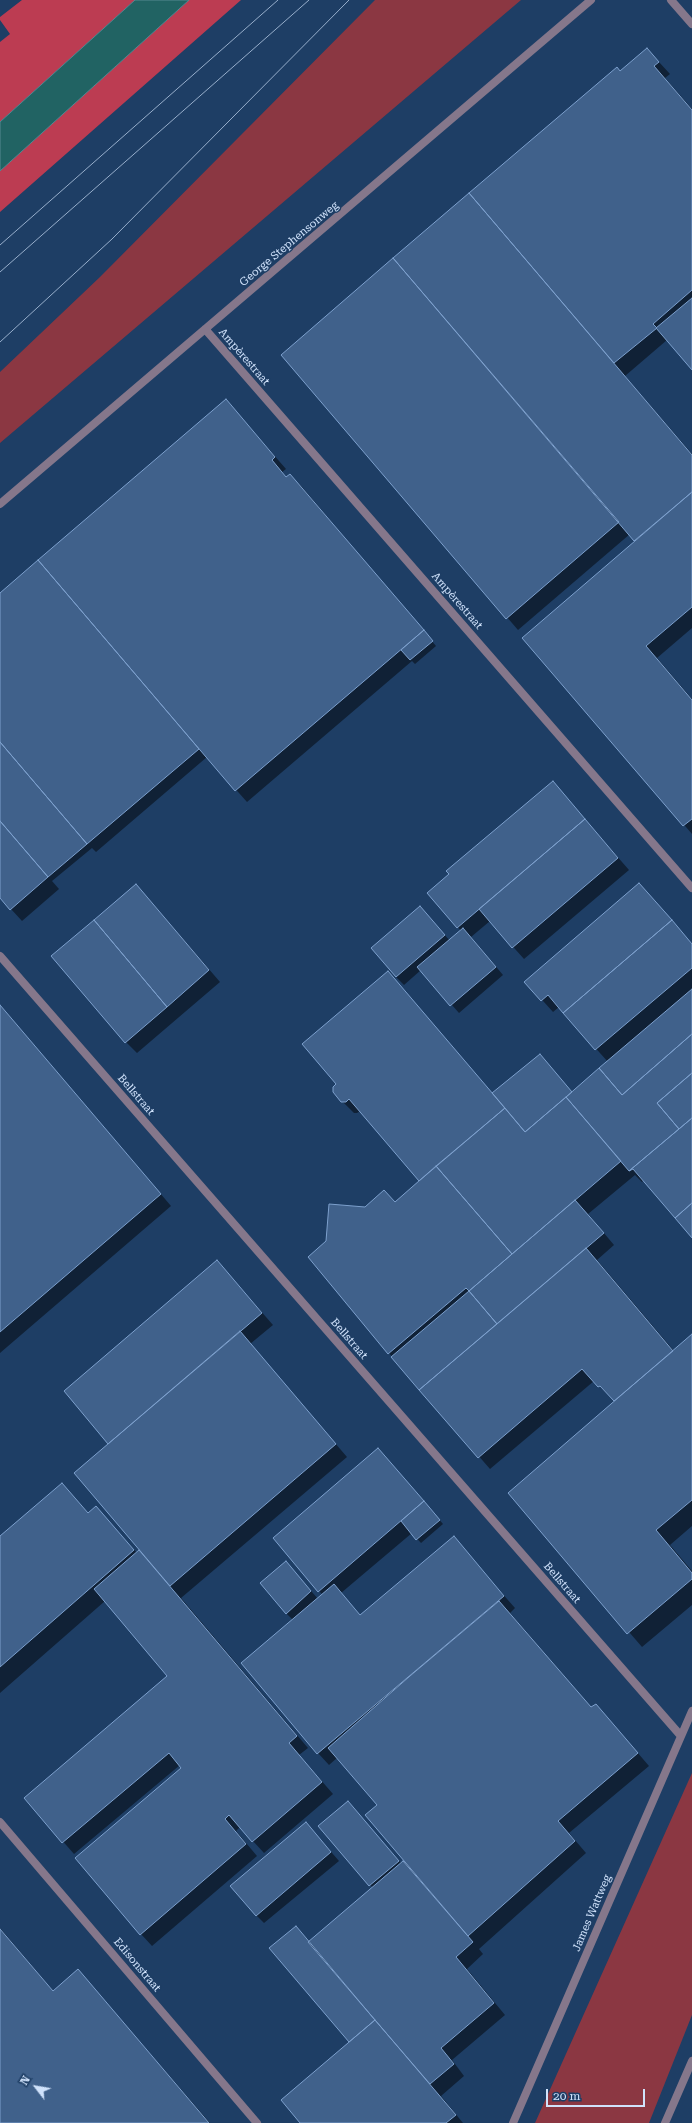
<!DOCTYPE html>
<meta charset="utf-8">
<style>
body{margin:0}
#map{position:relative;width:692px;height:2123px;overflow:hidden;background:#1e3e65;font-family:"Roboto Serif",serif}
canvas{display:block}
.north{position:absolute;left:16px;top:2067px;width:40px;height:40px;-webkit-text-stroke:3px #1e3e65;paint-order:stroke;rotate:301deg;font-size:11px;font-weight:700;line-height:16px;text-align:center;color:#d0e2fb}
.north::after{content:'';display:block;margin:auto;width:14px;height:18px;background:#d0e2fb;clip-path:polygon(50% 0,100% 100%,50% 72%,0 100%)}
.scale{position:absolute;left:546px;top:2089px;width:99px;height:18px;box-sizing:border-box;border:2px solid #d0e2fb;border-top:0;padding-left:5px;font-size:12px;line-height:14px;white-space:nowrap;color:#d0e2fb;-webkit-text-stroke:3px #1e3e65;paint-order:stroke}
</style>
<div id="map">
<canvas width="692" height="2123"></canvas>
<div class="north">N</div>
<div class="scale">20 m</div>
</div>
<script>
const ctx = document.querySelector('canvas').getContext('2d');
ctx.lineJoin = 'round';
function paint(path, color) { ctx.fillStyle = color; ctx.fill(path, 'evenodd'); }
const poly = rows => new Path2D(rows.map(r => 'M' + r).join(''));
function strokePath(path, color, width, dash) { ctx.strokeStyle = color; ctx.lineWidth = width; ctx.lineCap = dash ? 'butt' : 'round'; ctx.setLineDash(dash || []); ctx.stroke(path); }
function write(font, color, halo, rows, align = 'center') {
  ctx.font = font + ' "Roboto Serif",serif'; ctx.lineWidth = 3; ctx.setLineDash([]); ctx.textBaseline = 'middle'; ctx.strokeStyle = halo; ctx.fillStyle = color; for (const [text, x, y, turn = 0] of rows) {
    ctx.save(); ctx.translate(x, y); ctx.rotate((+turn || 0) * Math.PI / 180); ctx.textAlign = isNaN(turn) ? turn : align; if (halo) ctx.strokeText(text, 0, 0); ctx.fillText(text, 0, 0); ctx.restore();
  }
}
paint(poly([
 [375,0,521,0,0,443,0,372,100,277],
 [692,1773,692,2015,649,2123,535,2123]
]), '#8b3742');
paint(poly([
 [22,0,135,0,0,122,0,42,10,34,0,20,0,17],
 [189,0,241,0,0,212,0,171]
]), '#bc3c52');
const water = poly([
 [135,0,189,0,0,171,0,122,135,0]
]);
paint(water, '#216363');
strokePath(water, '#568991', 1);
paint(poly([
 [647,49,670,74,665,78,692,109,692,368,667,340,625,376,692,454,692,628,657,658,692,699,692,834,524,638,636,541,630,534,518,630,282,355,617,68,621,72],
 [226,400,286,469,282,472,287,478,290,475,302,487,436,646,415,664,412,661,247,802,207,757,96,852,92,848,52,881,59,889,22,921,0,897,0,594],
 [553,783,629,870,524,959,490,921,471,937,503,975,459,1013,421,970,404,985,396,977,428,916,450,941,461,931,458,927],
 [639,884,692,944,692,1236,644,1180,642,1182,635,1175,588,1214,614,1245,597,1260,674,1351,692,1335,692,1526,670,1545,692,1571,692,1605,642,1647,509,1493,615,1401,594,1381,490,1469,389,1353,309,1257,365,1208,395,1203,421,1181,360,1111,357,1113,354,1113,342,1101,338,1084,388,972,493,1094,572,1093,608,1062,559,1007,553,1012,526,982],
 [147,897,220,982,137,1053,126,1042],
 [0,1005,171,1206,0,1353],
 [217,1261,273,1325,250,1344,347,1457,181,1598,308,1748,299,1755,333,1794,264,1853,240,1827,236,1831,257,1856,152,1946,141,1934,182,1768,180,1765,74,1854,25,1798,168,1677,105,1601,0,1693,0,1537,62,1484,89,1514,96,1507,137,1553,140,1550,110,1444],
 [378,1449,443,1524,421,1543,412,1533,341,1593,361,1616,453,1538,515,1608,510,1613,592,1708,596,1705,607,1717,649,1766,569,1833,586,1853,479,1949,483,1954,467,1969,505,2015,452,2060,464,2076,441,2096,463,2123,301,2123,350,2042,270,1948,296,1927,310,1942,373,1888,320,1826,348,1802,402,1864,405,1861,378,1805,337,1758,329,1765,318,1753,293,1620,286,1613,294,1571,318,1599,323,1595,319,1591],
 [306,1823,339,1861,264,1923,256,1915],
 [0,1928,54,1992,78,1970,210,2123,0,2123]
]), '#0007');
const building = poly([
 [647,48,659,62,654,66,692,110,692,290,653,324,657,328,614,363,469,193,617,67,620,71,647,48],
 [469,193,692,455,692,492,634,541,393,258,469,193],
 [393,258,619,522,506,619,281,355,393,258],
 [692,298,692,370,656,328,692,298],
 [226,399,275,457,272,460,286,477,290,474,424,630,235,791,38,560,226,399],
 [692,492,692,607,646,646,692,700,692,819,683,826,522,638,692,492],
 [38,560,199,749,87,844,0,742,0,593,38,560],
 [424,630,433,641,410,660,401,650,424,630],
 [0,742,87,844,48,877,0,821,0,742],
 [553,781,585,819,457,928,427,893,449,874,446,871,553,781],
 [585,819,618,858,512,948,479,909,585,819],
 [0,821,48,877,10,910,0,898,0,821],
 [639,883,672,920,563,1013,548,995,541,1001,524,982,639,883],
 [136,884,209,970,167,1007,94,920,136,884],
 [420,906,445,935,396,977,371,948,420,906],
 [94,920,167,1007,125,1043,51,956,94,920],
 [672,920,692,944,692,968,595,1050,563,1013,672,920],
 [463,928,496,967,450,1006,417,967,463,928],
 [388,971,505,1108,419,1181,349,1099,346,1102,341,1102,333,1092,333,1087,336,1084,302,1044,388,971],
 [692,989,692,1034,622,1095,599,1068,692,989],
 [0,1005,161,1194,0,1332,0,1005],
 [692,1034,692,1073,657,1103,679,1129,629,1171,566,1097,599,1068,622,1095,692,1034],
 [540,1054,572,1092,525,1132,492,1093,540,1054],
 [692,1073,692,1118,679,1129,657,1103,692,1073],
 [566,1097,621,1161,512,1254,436,1166,505,1108,525,1132,566,1097],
 [692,1118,692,1203,675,1218,633,1169,629,1171,692,1118],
 [436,1166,512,1254,469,1291,466,1288,388,1354,308,1257,326,1241,329,1204,365,1207,384,1190,395,1202,436,1166],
 [575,1200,604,1233,497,1324,469,1291,575,1200],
 [692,1203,692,1238,675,1218,692,1203],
 [586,1248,673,1351,614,1401,600,1386,598,1387,582,1369,478,1458,419,1390,586,1248],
 [217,1260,262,1313,108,1444,64,1391,217,1260],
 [469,1291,497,1324,419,1390,391,1357,469,1291],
 [240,1331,336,1444,170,1586,74,1473,240,1331],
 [692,1334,692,1500,656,1530,692,1573,692,1579,627,1634,508,1493,692,1334],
 [378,1448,424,1501,318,1592,273,1538,378,1448],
 [62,1483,88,1513,96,1506,134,1550,0,1667,0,1536,62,1483],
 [424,1501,440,1520,416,1540,401,1521,424,1501],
 [454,1536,504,1596,317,1754,241,1663,334,1584,360,1615,454,1536],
 [139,1550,297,1736,289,1743,322,1782,252,1842,229,1815,225,1819,246,1844,140,1935,75,1858,181,1768,169,1753,62,1843,24,1798,167,1676,94,1589,139,1550],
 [286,1561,311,1591,286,1614,260,1583,286,1561],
 [499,1601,591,1707,596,1704,638,1753,558,1821,575,1841,468,1936,365,1815,377,1805,328,1748,410,1676,499,1601],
 [348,1801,399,1861,369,1886,318,1826,348,1801],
 [306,1822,331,1852,256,1916,230,1886,306,1822],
 [403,1861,473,1942,456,1957,494,2003,441,2048,454,2064,430,2084,308,1942,403,1861],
 [296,1926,375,2020,349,2042,269,1948,296,1926],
 [0,1929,53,1991,78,1969,209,2123,0,2123,0,1929],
 [375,2020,456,2115,446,2123,300,2123,281,2100,375,2020]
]);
paint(building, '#40618b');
strokePath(building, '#7da0cd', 1);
strokePath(poly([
 [671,0,692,24],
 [205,329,692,888],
 [0,504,591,0],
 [0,956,681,1736],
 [0,1822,257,2123],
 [513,2123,692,1711]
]), '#85778b', 8);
strokePath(poly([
 [665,2123,692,2061]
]), '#85778b', 8);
strokePath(poly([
 [0,245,278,0],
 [0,272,309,0],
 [0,342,112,239,349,0]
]), '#97aecb', 1);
write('11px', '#d0e2fb', '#1e3e65', [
 ["George Stephensonweg",289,244,-40],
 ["Ampèrestraat",244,357,49],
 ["Ampèrestraat",457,601,49],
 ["Bellstraat",136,1095,49],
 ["Bellstraat",349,1339,49],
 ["Bellstraat",562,1583,49],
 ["James Wattweg",592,1913,-67],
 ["Edisonstraat",137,1965,50]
]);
</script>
